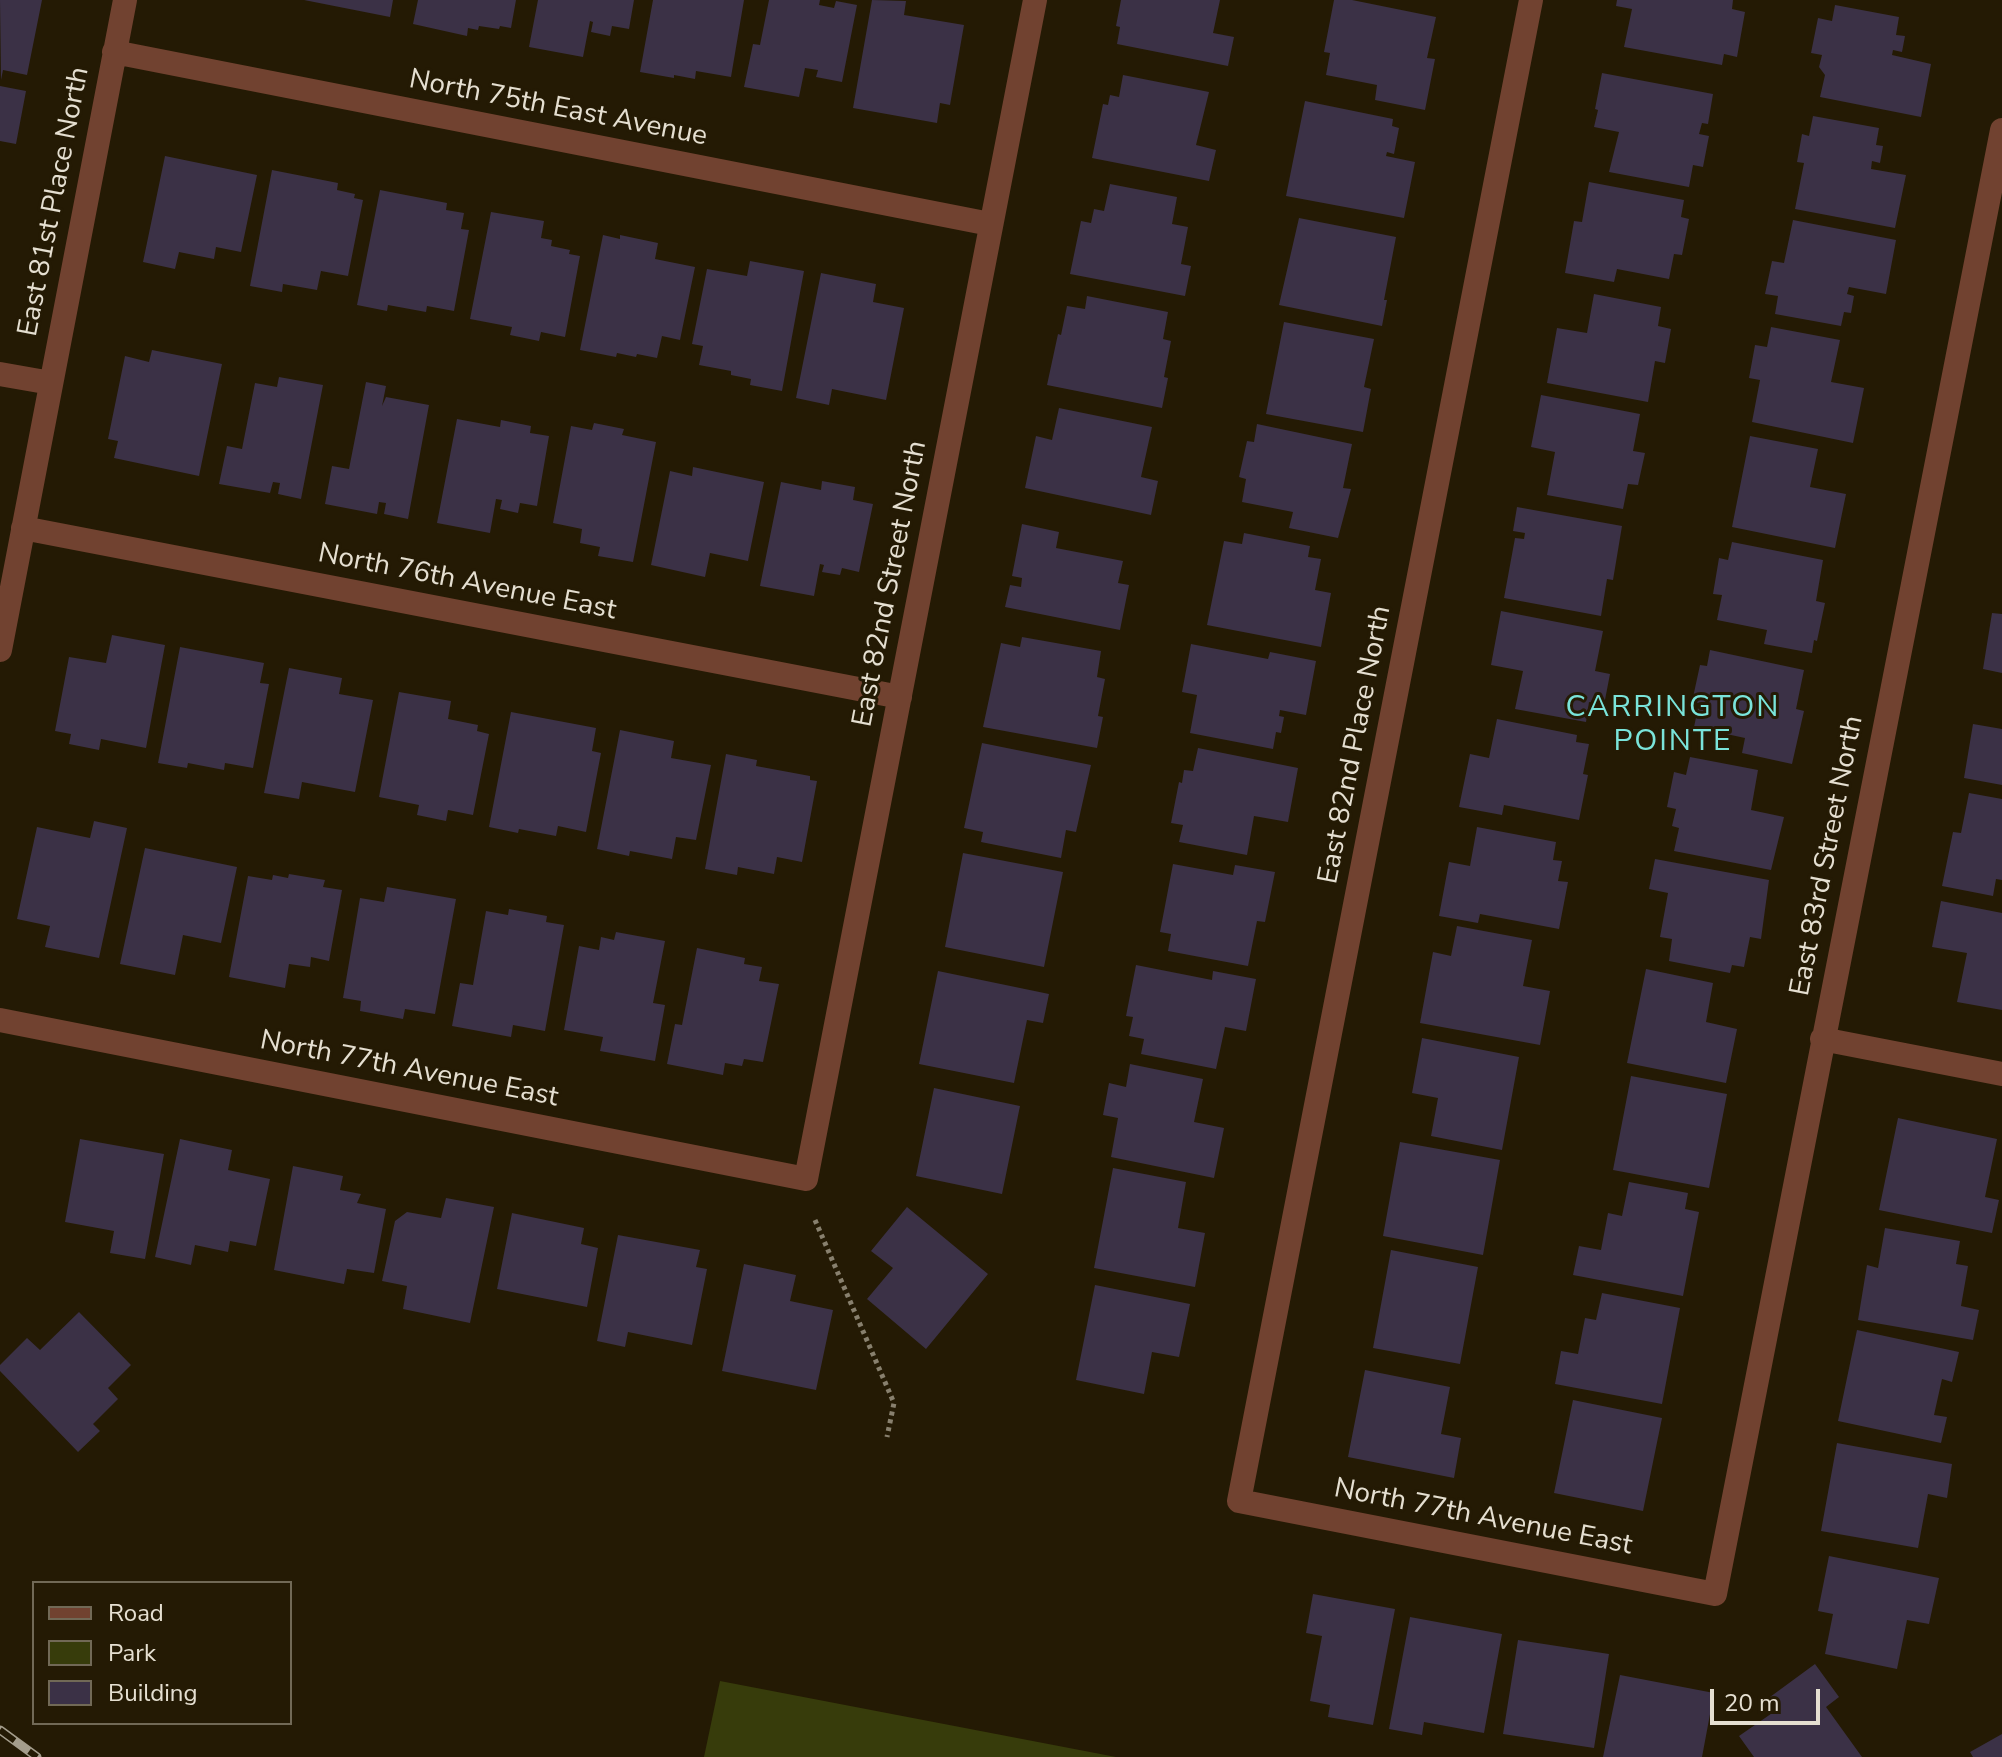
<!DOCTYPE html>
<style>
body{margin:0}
#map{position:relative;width:2002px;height:1757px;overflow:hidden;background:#241a04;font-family:"Nunito Sans",sans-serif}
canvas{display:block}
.legend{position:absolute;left:32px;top:1581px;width:260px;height:144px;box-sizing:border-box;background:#241a04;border:2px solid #716956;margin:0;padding:10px 14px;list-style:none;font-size:24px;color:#e5dfd1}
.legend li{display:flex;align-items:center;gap:16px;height:40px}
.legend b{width:40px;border:2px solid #716956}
.scale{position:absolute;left:1710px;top:1689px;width:110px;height:36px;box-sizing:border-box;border:4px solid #e5dfd1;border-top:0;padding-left:10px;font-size:24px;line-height:28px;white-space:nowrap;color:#e5dfd1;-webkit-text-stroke:6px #241a04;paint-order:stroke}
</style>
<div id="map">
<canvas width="2002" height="1757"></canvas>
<ul class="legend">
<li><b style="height:10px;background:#714230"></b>Road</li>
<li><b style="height:22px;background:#373c0b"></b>Park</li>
<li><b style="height:22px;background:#3b3146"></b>Building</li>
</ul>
<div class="scale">20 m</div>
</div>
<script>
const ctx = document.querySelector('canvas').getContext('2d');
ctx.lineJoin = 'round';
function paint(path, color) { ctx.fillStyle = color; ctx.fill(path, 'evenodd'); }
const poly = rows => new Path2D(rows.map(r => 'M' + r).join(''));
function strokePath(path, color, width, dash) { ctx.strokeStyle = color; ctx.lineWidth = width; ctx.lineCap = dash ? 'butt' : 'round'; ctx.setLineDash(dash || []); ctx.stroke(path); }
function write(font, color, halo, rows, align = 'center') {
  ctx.font = font + ' "Nunito Sans",sans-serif'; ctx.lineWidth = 6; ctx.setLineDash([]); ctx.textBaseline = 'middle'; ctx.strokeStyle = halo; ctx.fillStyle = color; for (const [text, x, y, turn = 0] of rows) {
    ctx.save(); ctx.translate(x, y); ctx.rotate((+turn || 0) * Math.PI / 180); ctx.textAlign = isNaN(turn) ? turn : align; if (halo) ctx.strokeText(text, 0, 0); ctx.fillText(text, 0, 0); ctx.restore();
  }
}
paint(poly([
 [720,1681,1116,1757,704,1757]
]), '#373c0b');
paint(poly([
 [0,0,42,0,27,75,3,70,1,80],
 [304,0,393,0,390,17],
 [418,0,516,0,511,28,500,26,499,29,479,26,478,30,468,28,467,36,413,24],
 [538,0,634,0,629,29,612,26,610,36,591,32,593,22,590,21,583,57,529,47],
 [653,0,744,0,731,77,696,71,695,79,674,75,674,78,640,72],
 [769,0,820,0,819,5,834,8,836,1,857,5,842,82,816,77,818,70,805,68,799,97,744,87,753,44,760,45],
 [872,0,906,1,904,15,964,25,950,105,940,103,937,123,853,108],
 [1121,0,1220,0,1213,33,1234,37,1228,66,1117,44,1120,27,1116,26],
 [1334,0,1352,0,1436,17,1427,58,1435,59,1425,110,1375,100,1377,85,1326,75,1330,53,1324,52],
 [1617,0,1733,0,1732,9,1745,12,1737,57,1724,54,1722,65,1624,47,1632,9,1616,6],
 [1835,5,1899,17,1896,35,1905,36,1902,52,1893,50,1892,55,1931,64,1921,117,1820,97,1825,75,1819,67,1822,55,1811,53,1818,18,1832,21],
 [1602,73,1713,94,1708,124,1702,123,1699,134,1709,136,1703,167,1693,165,1689,187,1609,172,1619,132,1594,127,1598,110,1595,109],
 [1123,75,1209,92,1196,145,1216,150,1209,181,1092,158,1103,104,1108,105,1110,95,1119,97],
 [0,86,26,91,16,144,0,141],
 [1305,101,1393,119,1392,126,1399,128,1394,154,1387,152,1386,156,1415,162,1404,218,1286,196],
 [1813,116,1879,128,1876,145,1883,146,1880,163,1872,161,1871,169,1906,175,1895,228,1795,209,1804,163,1797,162,1802,134,1809,136],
 [165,156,257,175,241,252,216,247,214,259,179,252,175,269,143,262],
 [272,170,338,183,337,190,355,194,354,198,363,200,348,276,321,271,317,290,283,284,282,292,250,286],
 [1589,182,1684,200,1681,217,1689,219,1682,255,1674,254,1669,279,1617,269,1614,282,1565,273,1574,221,1582,222],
 [1110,184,1177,197,1172,224,1188,227,1181,264,1191,266,1185,296,1070,274,1081,221,1091,223,1094,209,1104,211],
 [380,190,447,203,446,210,464,213,461,229,469,230,454,311,427,306,426,312,388,305,387,311,357,305],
 [491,212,544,221,541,238,552,240,551,246,570,250,569,254,580,256,565,337,541,332,539,341,510,335,512,327,470,319],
 [1299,218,1396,237,1384,300,1387,300,1382,326,1279,305],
 [1793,220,1896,240,1886,294,1849,287,1847,294,1854,296,1851,313,1844,312,1841,326,1775,314,1778,296,1765,294,1772,261,1784,263],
 [603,235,620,239,620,235,658,243,655,259,695,267,680,340,662,336,657,358,637,354,636,357,617,353,616,357,580,350],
 [750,261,804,271,782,391,750,385,751,379,731,375,731,371,699,365,703,346,692,344,707,269,747,276],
 [821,273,876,284,873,302,904,308,886,400,832,389,829,405,796,398],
 [1594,294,1661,307,1658,326,1671,329,1665,363,1655,361,1648,402,1547,383,1557,328,1587,333],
 [1087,296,1168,312,1163,339,1171,341,1164,377,1168,378,1162,408,1047,385,1058,334,1061,335,1067,306,1085,309],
 [1284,322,1374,339,1364,387,1371,389,1363,432,1266,414],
 [1771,327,1840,340,1831,382,1864,388,1853,443,1752,422,1760,380,1749,378,1755,345,1767,347],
 [152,350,222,364,199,476,114,458,118,441,108,439,125,356,149,362],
 [279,377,323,385,301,499,278,494,280,483,273,482,270,493,219,484,227,446,242,449,255,383,277,387],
 [366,382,386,386,382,406,386,397,429,405,408,519,384,514,386,503,379,502,377,514,325,504,332,466,349,469],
 [1541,395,1640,414,1633,451,1645,453,1638,485,1628,484,1623,509,1547,495,1555,452,1531,447],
 [1059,408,1152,427,1141,477,1158,481,1151,515,1025,488,1036,436,1052,440],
 [457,419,500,427,501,420,531,426,530,433,549,436,537,506,520,503,518,513,500,509,502,500,496,499,490,533,437,523],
 [594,423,624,429,622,435,656,442,633,562,598,556,600,547,580,543,582,529,553,523,571,426,592,430],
 [1257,424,1352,444,1343,488,1351,489,1338,538,1289,528,1293,512,1242,502,1246,479,1239,477,1247,441,1254,442],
 [1750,436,1818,449,1810,487,1846,494,1835,548,1732,527],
 [693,467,764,482,748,561,710,553,705,577,651,565,670,471,692,476],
 [822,481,855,487,853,500,873,504,859,572,842,568,840,575,822,572,824,565,820,564,814,596,760,586,781,482,821,490],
 [1517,507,1622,526,1613,580,1607,579,1601,616,1504,598,1515,538,1524,539,1525,533,1513,531],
 [1022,524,1059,532,1056,548,1123,561,1118,583,1129,585,1120,630,1005,607,1010,585,1021,587,1022,578,1012,576],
 [1244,533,1310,546,1308,557,1321,559,1315,590,1331,593,1321,647,1207,625,1224,541,1242,544],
 [1732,542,1823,560,1816,601,1825,603,1817,641,1814,640,1812,653,1764,644,1767,630,1717,620,1722,595,1713,594,1719,558,1728,560],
 [1501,611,1603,631,1595,671,1610,674,1604,705,1589,702,1586,722,1515,709,1523,671,1491,665],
 [1992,613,2002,614,2002,673,1983,669],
 [112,635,165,645,146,748,101,739,99,750,69,744,71,734,55,731,69,657,106,663],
 [1022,637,1101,651,1097,677,1105,679,1098,716,1103,717,1097,748,983,727,1001,643,1020,647],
 [1191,644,1268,659,1270,652,1316,661,1306,715,1280,710,1279,716,1284,717,1281,733,1276,732,1273,749,1190,733,1197,695,1182,692],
 [180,647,264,663,260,683,269,684,253,768,225,763,224,770,188,763,187,768,158,763],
 [1710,650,1804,670,1796,709,1804,711,1792,764,1742,753,1745,738,1694,727,1699,703,1692,702,1700,665,1707,666],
 [289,668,342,678,339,694,373,700,355,792,302,782,299,799,264,793],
 [399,692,451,701,448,719,478,725,477,731,489,734,473,815,448,810,446,821,417,815,419,805,379,797],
 [511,712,596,728,592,751,601,753,586,832,558,826,556,836,519,829,518,833,489,827],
 [1497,719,1577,735,1576,742,1589,744,1583,774,1588,775,1579,820,1504,805,1502,815,1459,807,1470,754,1489,758],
 [1973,724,2002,729,2002,785,1964,778],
 [620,730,674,741,671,758,711,765,696,840,676,837,672,859,630,851,629,856,597,849],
 [982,743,1091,765,1076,832,1066,830,1061,858,981,842,983,832,964,828],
 [1198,748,1298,768,1288,822,1254,816,1247,855,1179,842,1183,825,1171,823,1179,782,1182,783,1184,770,1193,771],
 [726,754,757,760,756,766,810,776,810,780,817,781,802,862,777,857,774,874,738,867,737,875,705,869],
 [1690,757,1758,770,1751,810,1784,817,1771,870,1674,851,1679,828,1672,826,1676,809,1667,807,1674,772,1686,775],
 [1969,793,2002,799,2002,880,1996,879,1993,896,1942,886,1953,832,1961,833],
 [94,821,127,828,99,958,45,947,50,926,17,919,37,827,90,838],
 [1477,827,1556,842,1553,860,1562,861,1558,881,1568,882,1559,929,1480,914,1478,923,1439,916,1449,862,1470,866],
 [145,848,237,867,221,943,183,935,175,975,120,964],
 [963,853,1063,872,1044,967,945,947],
 [1655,859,1769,880,1761,939,1750,937,1744,967,1732,965,1730,973,1669,961,1672,939,1660,937,1668,893,1649,889],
 [1173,864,1233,875,1235,865,1275,872,1265,922,1257,921,1248,966,1168,951,1171,934,1160,932],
 [289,874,325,880,323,887,342,890,329,961,311,957,310,967,289,964,285,988,229,977,248,876,272,880,273,875,288,878],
 [387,887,456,899,435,1014,405,1009,403,1019,360,1011,361,1001,343,998,360,898,384,902],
 [1941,901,2002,913,2002,1010,1957,1002,1967,953,1932,947],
 [509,909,547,916,546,922,564,925,545,1031,513,1025,511,1037,452,1026,460,983,473,985,486,911,508,915],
 [1457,926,1532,940,1523,986,1550,991,1540,1045,1420,1023,1433,952,1451,956],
 [616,932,665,941,653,1003,665,1005,655,1061,600,1051,603,1037,564,1030,579,946,599,950,601,937,614,940],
 [697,948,745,958,744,964,762,967,759,981,779,984,763,1062,744,1059,742,1066,725,1063,723,1075,667,1064,675,1024,682,1025],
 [1136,965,1212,980,1213,971,1256,979,1246,1031,1225,1027,1216,1069,1141,1054,1144,1039,1129,1036,1133,1017,1126,1016],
 [1646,969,1713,983,1706,1022,1737,1029,1726,1083,1627,1063],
 [938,971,1049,994,1043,1023,1027,1020,1014,1083,919,1064],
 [1422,1038,1519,1057,1502,1150,1431,1136,1438,1098,1412,1093],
 [1130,1064,1203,1079,1194,1122,1224,1128,1214,1178,1111,1157,1118,1118,1103,1115,1109,1083,1126,1087],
 [1631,1076,1727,1094,1709,1188,1613,1170],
 [934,1088,1020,1106,1002,1194,916,1176],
 [1898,1118,1997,1139,1985,1197,1999,1200,1992,1233,1879,1210],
 [80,1139,164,1154,145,1259,110,1253,114,1231,65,1222],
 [180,1139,232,1150,228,1170,270,1179,256,1246,230,1241,228,1252,195,1245,191,1265,155,1257],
 [1400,1142,1500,1160,1483,1255,1383,1236],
 [293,1166,343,1176,340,1190,361,1194,357,1203,386,1209,374,1273,347,1269,344,1284,274,1270],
 [1113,1168,1186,1182,1178,1228,1205,1233,1195,1287,1094,1268],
 [1629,1182,1688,1193,1685,1209,1699,1212,1683,1296,1573,1275,1579,1246,1601,1250,1608,1213,1622,1216],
 [446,1198,494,1207,470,1323,403,1309,407,1286,382,1281,395,1221,407,1212,441,1218],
 [907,1207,988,1274,926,1349,867,1299,893,1268,871,1251],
 [512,1213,584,1228,581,1244,598,1248,587,1307,497,1289],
 [1885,1228,1960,1241,1956,1264,1968,1266,1961,1306,1979,1310,1973,1340,1858,1320,1867,1265,1878,1268],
 [618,1235,700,1250,696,1267,707,1269,692,1345,628,1332,625,1347,597,1341],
 [1391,1250,1478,1267,1460,1364,1373,1348],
 [744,1264,796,1275,790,1301,833,1310,816,1390,722,1371],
 [1095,1285,1190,1304,1179,1357,1152,1352,1144,1394,1076,1380],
 [1602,1293,1680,1308,1662,1404,1555,1384,1561,1351,1578,1354,1585,1318,1596,1320],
 [79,1312,131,1365,108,1388,118,1399,93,1424,100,1431,78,1452,0,1371,0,1365,27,1338,40,1350],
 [1857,1330,1959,1352,1952,1382,1942,1379,1934,1415,1947,1417,1941,1443,1838,1421],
 [1365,1370,1450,1387,1441,1434,1461,1438,1454,1478,1348,1457],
 [1573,1400,1662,1418,1643,1511,1554,1493],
 [1837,1443,1952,1464,1947,1498,1928,1494,1918,1548,1821,1531],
 [1829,1556,1939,1578,1929,1624,1907,1620,1897,1669,1825,1654,1833,1614,1818,1611],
 [1313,1594,1395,1609,1373,1725,1328,1717,1330,1705,1310,1701,1322,1636,1306,1633],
 [1410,1617,1502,1634,1484,1733,1424,1722,1422,1735,1389,1729],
 [1518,1640,1609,1654,1594,1748,1503,1734],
 [1815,1664,1839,1697,1826,1707,1862,1757,1754,1757,1739,1736,1778,1709,1770,1697],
 [1620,1675,1714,1693,1702,1757,1603,1757],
 [2002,1734,2002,1757,1973,1757,1970,1752]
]), '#3b3146');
strokePath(poly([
 [815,1220,894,1403,887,1437]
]), '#88806e', 5, [4, 4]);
strokePath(poly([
 [1531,0,1239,1501,1715,1594,2002,130],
 [114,52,990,224],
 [0,374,51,383],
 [23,528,900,697],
 [0,650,125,0],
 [0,1020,806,1179,1035,0],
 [1822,1039,2002,1074]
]), '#714230', 24);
const rail = poly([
 [0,1730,37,1757]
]);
strokePath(rail, '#a49d8c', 9);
strokePath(rail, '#241a04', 6, [18]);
write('28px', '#e5dfd1', '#241a04', [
 ["North 75th East Avenue",558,109,11],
 ["East 81st Place North",55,202,-79],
 ["North 76th Avenue East",467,583,11],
 ["East 82nd Street North",891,584,-79],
 ["East 82nd Place North",1356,745,-79],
 ["East 83rd Street North",1828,856,-79],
 ["North 77th Avenue East",409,1070,11],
 ["North 77th Avenue East",1483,1518,11]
]);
ctx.letterSpacing = '2px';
write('30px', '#7ae4da', '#241a04', [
 ["CARRINGTON",1673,709],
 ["POINTE",1673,743]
]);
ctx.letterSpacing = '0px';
</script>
